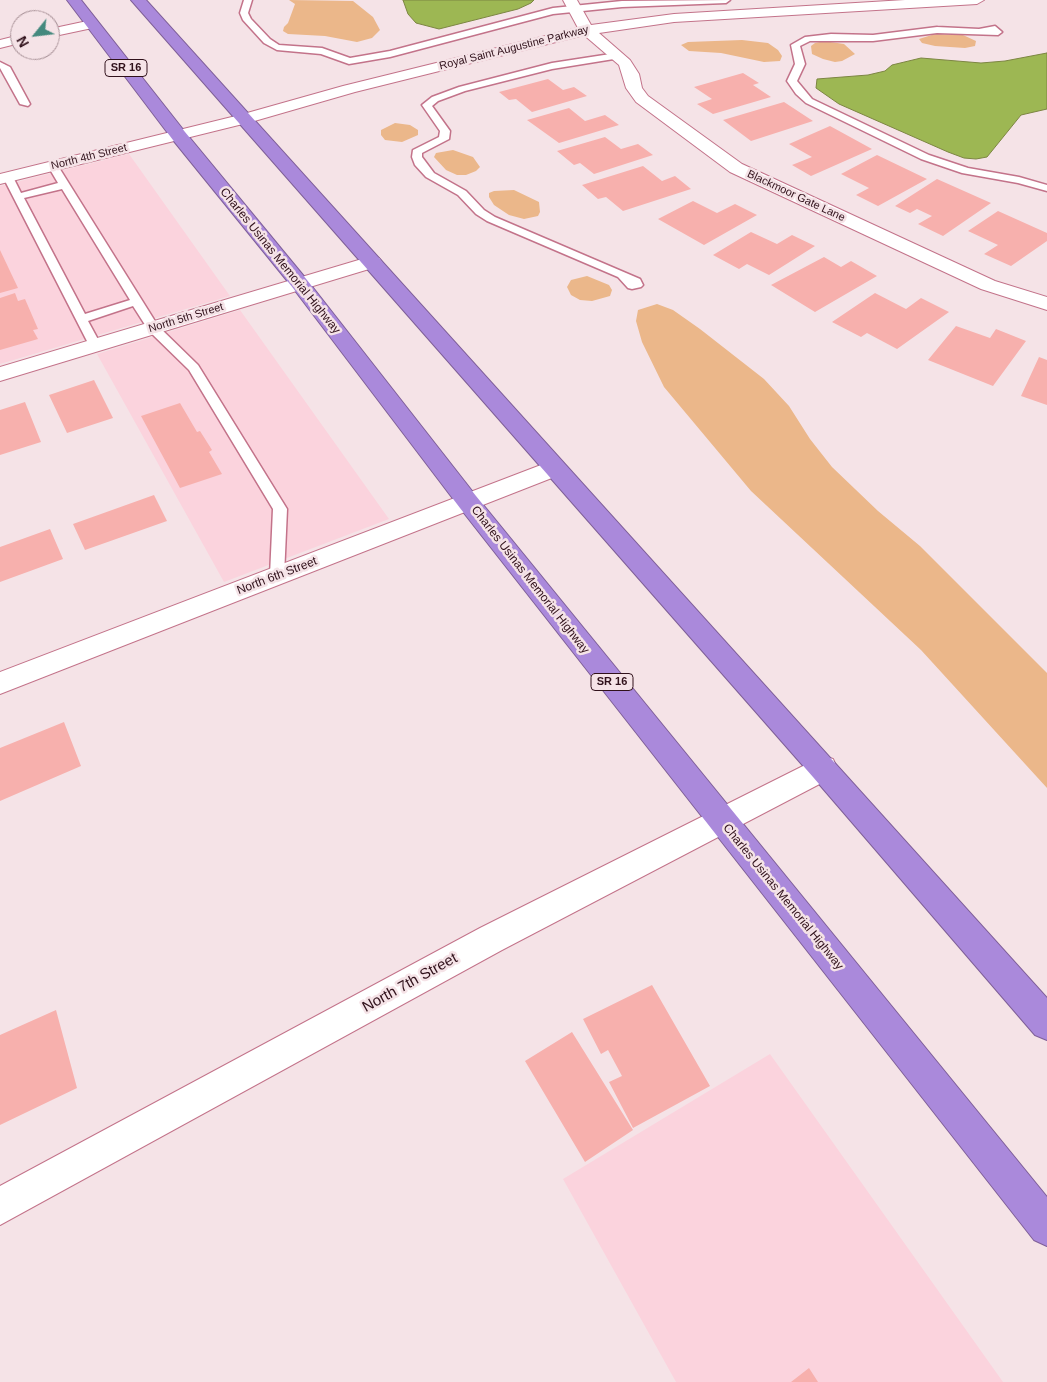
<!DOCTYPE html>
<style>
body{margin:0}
#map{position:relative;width:1047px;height:1382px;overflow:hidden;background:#f5e3e7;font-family:Helvetica,sans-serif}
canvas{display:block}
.north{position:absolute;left:10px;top:10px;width:50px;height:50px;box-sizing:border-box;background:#f5e3e7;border:1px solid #a68f95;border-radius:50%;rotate:241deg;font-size:14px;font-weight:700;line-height:20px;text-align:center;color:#30111b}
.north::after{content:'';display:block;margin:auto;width:18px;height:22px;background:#44897e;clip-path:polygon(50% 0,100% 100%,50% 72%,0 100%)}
</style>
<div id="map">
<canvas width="1047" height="1382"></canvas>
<div class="north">N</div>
</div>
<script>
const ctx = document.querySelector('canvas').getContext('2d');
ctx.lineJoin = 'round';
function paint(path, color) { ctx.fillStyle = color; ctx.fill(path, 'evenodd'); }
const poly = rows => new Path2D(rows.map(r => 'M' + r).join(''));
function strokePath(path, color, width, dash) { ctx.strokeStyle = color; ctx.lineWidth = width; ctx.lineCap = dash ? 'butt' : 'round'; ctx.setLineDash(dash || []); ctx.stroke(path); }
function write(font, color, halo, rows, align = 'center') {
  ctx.font = font + ' Helvetica,sans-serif'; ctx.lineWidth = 5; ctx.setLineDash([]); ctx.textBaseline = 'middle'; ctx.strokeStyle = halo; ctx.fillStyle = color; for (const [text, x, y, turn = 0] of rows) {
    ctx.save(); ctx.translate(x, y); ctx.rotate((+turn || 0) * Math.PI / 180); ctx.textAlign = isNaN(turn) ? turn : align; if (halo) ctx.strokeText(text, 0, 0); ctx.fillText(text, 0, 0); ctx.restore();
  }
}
paint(poly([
 [129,154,230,296,0,364,0,186],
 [240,310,389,519,224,582,97,354],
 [770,1054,1003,1382,676,1382,563,1179]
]), '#fbd3dd');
paint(poly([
 [289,0,353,1,373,17,380,30,372,38,357,42,325,36,288,34,283,31,284,27,288,23,295,4],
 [935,34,963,35,976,41,975,46,965,48,935,46,922,43,919,39],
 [742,40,768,43,778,50,782,56,780,61,764,62,721,53,689,51,681,45,688,42],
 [824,41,844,44,855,54,842,61,835,62,823,59,812,54,811,46,815,43],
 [395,123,410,125,418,130,418,135,402,142,385,140,381,135,381,130],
 [453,150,473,157,480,167,476,171,466,175,457,175,446,170,434,157,436,153],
 [514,190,539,202,540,212,538,216,524,219,509,215,494,205,489,197,489,193,494,191],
 [587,276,609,285,612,290,610,296,592,301,580,300,571,295,567,287,571,280],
 [657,304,673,310,700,329,764,379,789,406,810,439,832,467,878,511,920,546,1047,673,1047,788,921,650,751,491,664,387,642,342,636,321,638,310]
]), '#ebb78a');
const water = poly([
 [403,0,534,0,531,3,518,9,439,29,416,23,408,14,403,0],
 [1047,53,1047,109,1021,115,987,157,976,159,964,158,948,152,839,104,816,88,817,79,868,75,885,71,892,65,921,58,981,63,1005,61,1047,53]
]);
paint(water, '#9db753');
strokePath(water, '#7c8542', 1);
paint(poly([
 [743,73,759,83,753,85,771,97,713,114,697,104,712,99,694,87],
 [548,79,563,90,574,87,587,96,532,112,516,99,509,100,499,92],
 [784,102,813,121,751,141,723,120],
 [569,108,585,121,605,115,619,125,559,143,527,120],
 [830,126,872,149,811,176,792,165,812,157,789,144],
 [605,137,621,149,638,144,653,155,594,174,580,163,574,165,557,151],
 [877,155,927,179,878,206,856,195,869,188,841,174],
 [643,166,662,181,675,176,691,189,623,211,606,197,598,199,582,185],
 [937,179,991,203,943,236,918,224,932,216,917,209,910,213,895,206],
 [693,201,717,213,735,204,757,215,704,245,658,219],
 [998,211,1047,233,1047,241,1011,266,984,254,998,245,968,231],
 [751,232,777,244,792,235,815,246,769,275,747,264,739,269,713,255],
 [0,250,18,288,0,293],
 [824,257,841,267,851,261,877,276,815,312,771,285],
 [15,293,18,301,25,299,38,329,33,330,38,339,0,350,0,298],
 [875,293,906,309,921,298,949,312,897,349,867,333,861,337,832,322],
 [956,326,990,338,996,329,1026,341,993,386,928,360],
 [1039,357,1047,360,1047,405,1021,396],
 [94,380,113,418,67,433,49,395],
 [25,402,41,442,0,455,0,410],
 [180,403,197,432,200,431,212,450,209,452,222,474,180,488,141,416],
 [154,495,167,521,85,550,73,524],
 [50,529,63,559,0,582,0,547],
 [64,722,81,766,0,801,0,748],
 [652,985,710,1086,633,1128,609,1082,622,1076,608,1050,601,1054,583,1019],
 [56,1010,77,1088,0,1125,0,1035],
 [572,1032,633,1130,585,1162,525,1061],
 [809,1368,818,1382,791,1382]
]), '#f7b0ad');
const lane = poly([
 [244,0,252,0,248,13,251,19,270,39,279,45,322,48,350,58,390,51,553,8,622,1,730,0,726,3,622,7,553,14,390,57,349,64,321,54,277,50,264,43,243,20,240,13,244,0],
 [937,27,979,29,995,26,1002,32,998,35,937,33,873,41,810,41,800,46,805,64,797,81,812,99,929,155,968,168,1019,177,1047,185,1047,191,1018,183,962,173,921,159,806,103,796,94,787,81,795,64,791,45,805,37,831,34,873,35,937,27],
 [617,53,621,56,620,58,552,69,465,91,438,101,432,106,450,131,449,139,422,153,422,157,434,173,466,191,484,210,495,217,640,279,643,285,641,287,632,289,628,288,618,277,487,221,476,214,458,195,426,177,415,165,412,157,413,150,439,137,440,131,422,105,432,97,459,87,552,63,617,53],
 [0,62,10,67,30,104,28,106,20,104,0,68,0,62],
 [53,163,58,166,158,326,198,365,287,509,284,576,282,580,277,582,272,580,270,576,273,509,189,370,149,331,133,306,88,321,101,345,95,349,89,345,3,177,4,175,12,175,21,193,58,183,48,166,53,163],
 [62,189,130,300,85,314,24,198,62,189]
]);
const street = poly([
 [563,0,577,0,591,25,674,14,905,0,984,0,977,4,674,22,599,33,630,60,639,74,642,88,648,96,742,164,995,281,1047,297,1047,310,981,289,730,172,636,102,626,88,619,65,584,35,355,92,251,122,0,184,0,174,240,115,343,86,578,28,563,0],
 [92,20,99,24,97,27,50,37,50,29,92,20],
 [20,35,20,43,0,48,0,40,20,35],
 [372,256,379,258,382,262,379,266,0,381,0,367,372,256],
 [554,460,562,462,566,468,562,474,0,694,0,672,554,460],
 [823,756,833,759,837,768,833,777,502,950,0,1225,0,1186,480,928,823,756]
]);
const highway = poly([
 [67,0,81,0,185,132,307,280,476,496,1047,1197,1047,1246,1034,1240,460,508,293,288,173,140,67,0],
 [131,0,146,0,1047,998,1047,1040,1035,1035,813,777,131,0]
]);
strokePath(lane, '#c3738a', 3);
strokePath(street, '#c3738a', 2);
strokePath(highway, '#7f5f98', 2);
paint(lane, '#fff');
paint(street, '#fff');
paint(highway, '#aa89db');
write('11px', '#30111b', '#f5e3e7', [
 ["Royal Saint Augustine Parkway",514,48,-14],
 ["North 4th Street",89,157,-14],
 ["Blackmoor Gate Lane",796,196,25],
 ["North 5th Street",186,318,-17]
]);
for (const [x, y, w] of [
 [126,68,42],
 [612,682,42]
]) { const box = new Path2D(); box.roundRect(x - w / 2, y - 8.5, w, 17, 4); ctx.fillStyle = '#f5e3e7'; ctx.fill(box); strokePath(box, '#30111b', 1); }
write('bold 11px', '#30111b', null, [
 ["SR 16",126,68],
 ["SR 16",612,682]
]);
write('12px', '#30111b', '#f5e3e7', [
 ["Charles Usinas Memorial Highway",280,261,51],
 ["North 6th Street",277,576,-21],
 ["Charles Usinas Memorial Highway",530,580,52],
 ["Charles Usinas Memorial Highway",783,897,51]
]);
write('15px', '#30111b', '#f5e3e7', [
 ["North 7th Street",410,983,-29]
]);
</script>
